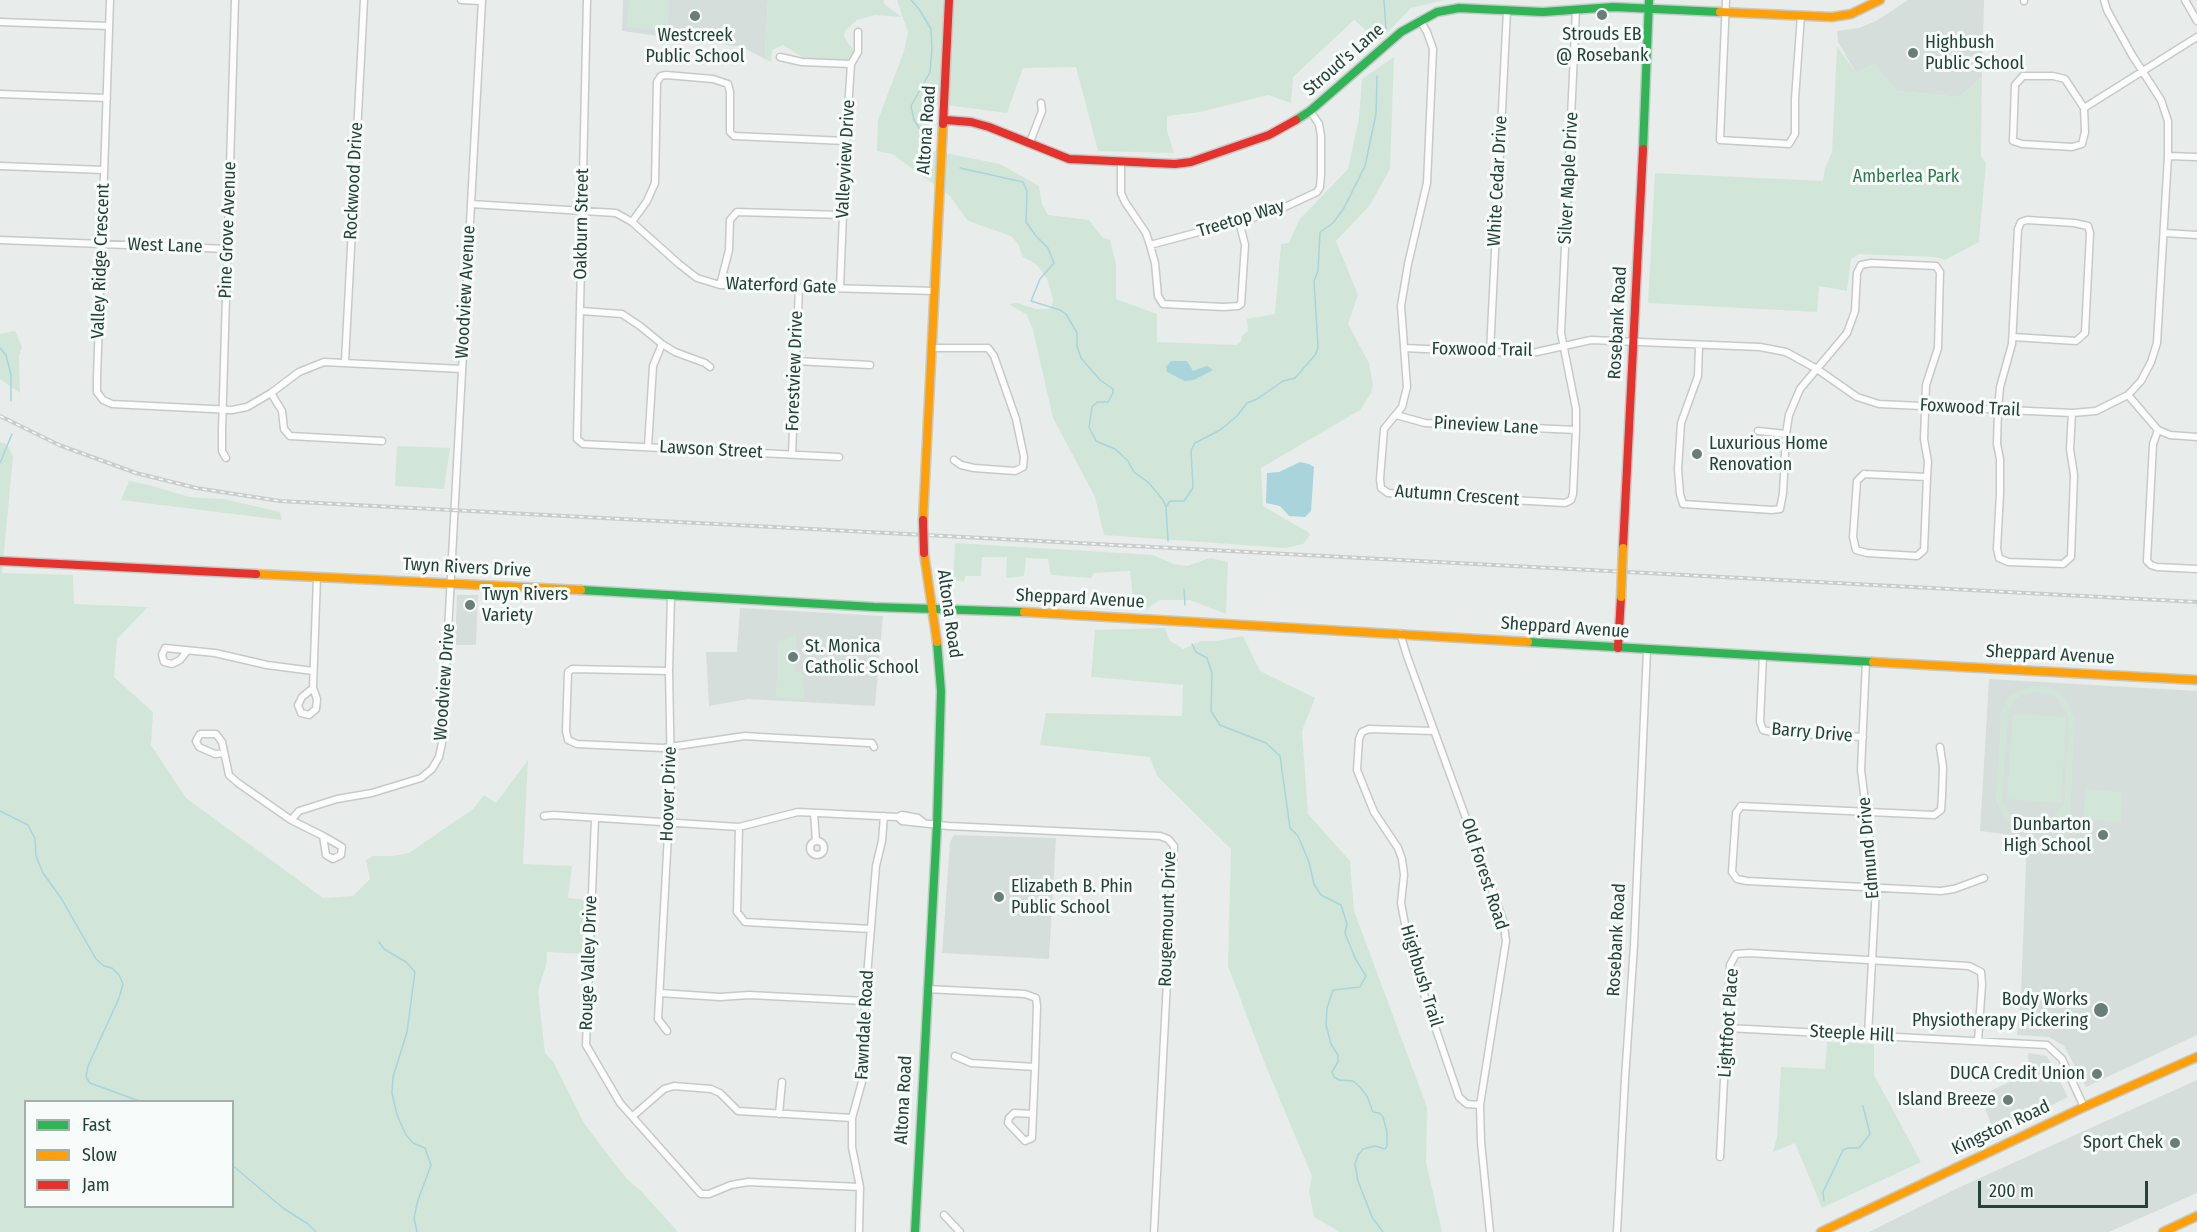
<!DOCTYPE html>
<style>
body{margin:0}
#map{position:relative;width:2197px;height:1232px;overflow:hidden;background:#e8edeb;font-family:"Fira Sans Condensed",sans-serif}
canvas{display:block}
.legend{position:absolute;left:24px;top:1100px;width:210px;height:108px;box-sizing:border-box;background:#f7fbf9;border:2px solid #a3b1ad;margin:0;padding:8px 10px;list-style:none;font-size:18px;color:#24423a}
.legend li{display:flex;align-items:center;gap:12px;height:30px}
.legend b{width:30px;border:2px solid #a3b1ad}
.scale{position:absolute;left:1978px;top:1181px;width:170px;height:27px;box-sizing:border-box;border:3px solid #24423a;border-top:0;padding-left:8px;font-size:18px;line-height:21px;white-space:nowrap;color:#24423a;-webkit-text-stroke:4px #f7fbf9;paint-order:stroke}
</style>
<div id="map">
<canvas width="2197" height="1232"></canvas>
<ul class="legend">
<li><b style="height:8px;background:#30b455"></b>Fast</li>
<li><b style="height:8px;background:#ff9f0a"></b>Slow</li>
<li><b style="height:8px;background:#e5322d"></b>Jam</li>
</ul>
<div class="scale">200 m</div>
</div>
<script>
const ctx = document.querySelector('canvas').getContext('2d');
ctx.lineJoin = 'round';
function paint(path, color) { ctx.fillStyle = color; ctx.fill(path, 'evenodd'); }
const poly = rows => new Path2D(rows.map(r => 'M' + r).join(''));
function strokePath(path, color, width, dash) { ctx.strokeStyle = color; ctx.lineWidth = width; ctx.lineCap = dash ? 'butt' : 'round'; ctx.setLineDash(dash || []); ctx.stroke(path); }
function write(font, color, halo, rows, align = 'center') {
  ctx.font = font + ' "Fira Sans Condensed",sans-serif'; ctx.lineWidth = 6; ctx.setLineDash([]); ctx.textBaseline = 'middle'; ctx.strokeStyle = halo; ctx.fillStyle = color; for (const [text, x, y, turn = 0] of rows) {
    ctx.save(); ctx.translate(x, y); ctx.rotate((+turn || 0) * Math.PI / 180); ctx.textAlign = isNaN(turn) ? turn : align; if (halo) ctx.strokeText(text, 0, 0); ctx.fillText(text, 0, 0); ctx.restore();
  }
}
paint(poly([
 [623,0,768,0,765,59,742,47,622,31],
 [1908,0,1984,0,1982,77,1959,97,1896,91,1875,64,1856,73,1838,42,1837,31,1859,28,1876,21],
 [457,595,478,595,476,645,455,645],
 [740,608,883,616,875,706,748,699,709,706,706,652,737,652],
 [1989,679,2197,691,2197,1035,2086,1087,2064,1046,2049,1037,2017,1035,2021,993,2027,837,1980,831],
 [954,835,1056,838,1049,959,942,953,950,842],
 [2028,1053,2047,1056,2068,1097,1994,1134,1982,1099,1984,1094,2029,1073],
 [2197,1080,2197,1193,2109,1232,1869,1232,1962,1186]
]), '#d6dedb');
paint(poly([
 [629,0,669,0,668,31,627,27],
 [768,0,884,0,884,4,902,17,875,15,857,20,845,31,844,37,853,50,853,53,848,60,804,58,783,45,772,50,771,62,765,59],
 [897,0,1445,0,1411,8,1379,41,1354,20,1293,77,1291,103,1268,95,1200,112,1167,116,1167,131,1174,153,1098,151,1076,67,1023,68,1007,113,930,103,930,150,1000,164,1039,186,1042,204,1048,215,1089,220,1102,237,1110,240,1116,264,1116,299,1157,314,1157,342,1236,345,1241,342,1242,336,1248,331,1247,319,1275,314,1281,244,1289,243,1299,220,1348,169,1359,118,1362,79,1394,57,1390,169,1370,205,1336,241,1358,295,1348,324,1369,363,1373,386,1371,393,1360,410,1261,468,1263,506,1308,532,1310,535,1303,544,1286,548,1104,535,1095,497,1053,418,1033,330,1027,315,1009,304,1017,303,1036,309,1051,309,1053,300,1047,278,1036,264,1023,257,1018,244,1011,236,968,221,950,196,892,154,877,151,878,120,904,51,908,32],
 [1837,46,1856,73,1875,64,1897,91,1959,97,1982,77,1981,156,1986,163,1979,242,1945,260,1935,257,1859,254,1851,259,1847,291,1819,286,1817,312,1648,303,1655,173,1823,181,1825,168,1832,152],
 [15,331,22,347,19,356,20,393,0,379,0,334],
 [0,442,7,444,13,457,2,573,73,575,74,604,148,607,117,639,114,677,153,712,151,745,186,798,323,898,353,896,370,879,366,860,373,856,392,856,409,853,473,809,484,795,496,803,528,760,523,864,572,866,568,898,587,900,585,954,547,952,547,962,538,991,545,1053,553,1061,584,1123,598,1142,627,1179,642,1192,678,1232,0,1232],
 [26,1102,232,1102,232,1206,26,1206],
 [397,446,450,448,444,489,395,486],
 [129,481,149,485,189,497,224,499,280,512,282,520,121,500],
 [955,543,1153,555,1174,564,1187,566,1210,558,1228,562,1226,614,1190,600,1160,600,1146,609,1134,608,1130,571,1094,573,1091,578,1051,575,1048,559,1026,558,1024,576,1006,578,1007,557,982,557,981,576,965,576,964,582,953,580],
 [1165,628,1169,640,1183,649,1201,641,1216,641,1243,636,1260,671,1315,698,1302,731,1308,814,1350,861,1354,911,1427,1107,1426,1162,1442,1232,1340,1232,1314,1217,1309,1191,1312,1176,1265,1064,1228,966,1231,849,1157,776,1150,757,1040,745,1046,713,1182,716,1183,685,1091,677,1095,630],
 [796,634,795,670,803,676,804,699,776,698,778,642],
 [2034,686,2049,687,2058,692,2067,700,2075,719,2069,836,2063,835,2063,817,2050,827,2040,830,2019,828,2005,818,1996,802,2001,712,2009,697,2015,693],
 [2037,692,2052,695,2058,699,2067,714,2069,723,2064,802,2053,817,2038,824,2030,824,2021,822,2008,812,2002,801,2002,793,2008,712,2015,700,2022,695],
 [2013,714,2066,717,2061,803,2007,799],
 [2085,789,2122,792,2121,822,2084,819],
 [1827,1042,1874,1044,1874,1075,1921,1162,1822,1208,1795,1143,1773,1152,1777,1137,1781,1067,1825,1069]
]), '#d1e6d8');
paint(poly([
 [1171,361,1187,361,1193,371,1207,366,1213,370,1194,380,1185,381,1167,372,1166,367],
 [1300,462,1309,464,1314,467,1311,511,1305,517,1289,516,1280,506,1266,503,1267,473,1279,472]
]), '#a9d4db');
strokePath(poly([
 [911,0,919,9,931,29,932,49,930,72,911,106,914,120,921,131,927,152],
 [1384,0,1386,30],
 [960,168,1023,182,1027,191,1026,222,1036,236,1048,248,1054,263,1040,279,1031,301,1060,310,1066,314,1077,333,1077,346,1081,358,1100,380,1113,389,1113,393,1108,402,1097,402,1092,407,1089,427,1096,441,1115,449,1128,461,1134,472,1149,483,1163,500,1166,507,1168,541],
 [0,348,6,355,11,375,11,401],
 [0,463,12,434],
 [1166,507,1170,501,1184,501,1193,488,1191,450,1195,443,1220,430,1237,416,1247,403,1257,399,1283,381,1295,378,1316,354,1318,347,1314,281,1318,271,1320,232,1333,223,1344,208,1365,166,1376,114,1377,76],
 [1184,589,1185,605],
 [1192,644,1196,652,1207,658,1212,673,1211,711,1220,725,1266,743,1280,756,1290,828,1298,836,1309,862,1314,884,1321,895,1341,905,1347,924,1345,933,1355,958,1366,976,1360,987,1333,990,1327,1008,1326,1025,1331,1044,1338,1055,1338,1062,1332,1072,1334,1077,1339,1080,1353,1081,1360,1087,1367,1096,1373,1112,1379,1113,1383,1117,1387,1132,1387,1146,1385,1149,1375,1146,1363,1149,1358,1155,1355,1164,1358,1181,1372,1217,1383,1232],
 [0,811,28,825,35,839,36,856,43,873,61,898,96,959,104,966,112,968,119,975,123,984,119,998,88,1066,86,1077,90,1083,142,1102],
 [379,942,384,949,406,962,415,972,407,1032,393,1077,392,1093,397,1115,406,1135,413,1143,425,1148,431,1165,418,1200,414,1218,417,1232],
 [232,1165,283,1208,308,1224,316,1232],
 [1824,1201,1823,1192,1843,1150,1848,1148,1859,1148,1870,1134,1863,1106]
]), '#a9d4db', 1.5);
const street = poly([
 [110,0,97,378,97,392,103,400,112,404,232,410,247,407,271,393,299,372,324,362,462,369],
 [461,0,482,1],
 [587,0,577,439,583,444,839,457],
 [1726,0,1720,140,1789,144,1795,134,1795,99,1801,15],
 [2024,0,2024,1],
 [2185,0,2197,21],
 [1420,20,1427,32,1433,49,1427,183,1408,264,1401,306,1407,387,1402,407,1384,429,1380,479,1381,488,1388,493,1565,503,1571,500,1573,494,1576,430,1576,409,1561,333,1576,10],
 [0,22,109,26],
 [780,57,802,62,851,64],
 [2023,76,2053,76,2065,79,2084,108,2085,132,2082,144,2072,147,2022,144,2013,141,2015,85,2023,76],
 [0,94,107,98],
 [2084,108,2197,37],
 [1030,142,1042,111,1041,103],
 [2168,156,2197,157],
 [1121,163,1121,193,1125,202,1146,233,1150,245,1155,263,1158,296,1163,304,1224,307,1238,306,1241,304,1245,245,1239,221],
 [0,166,104,170],
 [471,204,616,213,632,222,679,264,697,278,720,285,935,291],
 [632,222,647,201,655,183,657,82,661,76,666,75,713,79,728,84,730,92,730,132,734,136,846,141],
 [2164,233,2197,235],
 [0,240,228,249],
 [1150,245,1274,212,1317,192,1320,187,1321,174,1321,136,1319,124,1310,111],
 [720,285,729,250,730,220,737,212,843,215],
 [840,288,846,140,851,64,858,52,858,32],
 [581,311,622,314,640,326,662,344,675,352,705,363,710,367],
 [2013,337,2076,341,2085,333,2090,233,2088,226,2074,223,2027,220,2021,222,2018,229,2012,344,2000,387,1998,409,1997,444,2000,459,2000,493,1997,549,1999,558,2008,562,2063,564,2071,557,2074,475,2070,449,2072,413],
 [1699,345,1698,376,1681,423,1678,469,1680,494,1683,504,1772,510,1780,509,1783,493,1786,434,1789,415,1800,389,1847,333,1855,311,1857,273,1861,265,1871,263,1936,266,1940,272,1938,348,1926,385,1924,439,1928,462,1927,477],
 [932,348,988,348,994,356,1016,419,1024,457,1023,467,1015,471,974,468,961,465,954,460],
 [1404,348,1513,353,1537,352,1591,340,1760,347,1786,352,1817,369,1857,397,1879,404,2072,413,2096,411,2128,395,2141,381,2151,362,2157,343,2168,156,2168,121,2161,100,2132,55,2107,10,2104,0],
 [1490,352,1507,10],
 [796,361,870,365],
 [345,362,364,0],
 [271,393,282,411,284,429,290,436,382,441],
 [2128,395,2158,430,2170,435,2197,437],
 [1396,415,1425,423,1576,430],
 [2158,430,2153,444,2147,561,2151,565,2157,567,2197,569],
 [1758,431,1786,434],
 [648,447,653,366,662,344],
 [792,454,799,288],
 [226,458,222,451,222,430,235,0],
 [1864,474,1927,477,1924,550,1917,556,1867,553,1856,550,1853,537,1857,481,1864,474],
 [1400,633,1407,656,1503,920,1506,941,1480,1105,1481,1142,1490,1232],
 [187,651,180,660,172,664,164,662,162,655,165,648,215,653,267,665,313,671],
 [1763,655,1760,722,1763,730,1776,733,1863,737],
 [1866,661,1861,770,1876,887,1868,1035],
 [669,671,572,669,568,672,566,731,568,740,577,744,663,748,745,736,760,737,868,743,872,743,874,747],
 [313,688,302,697,298,705,301,713,309,715,316,709,317,699,313,688,317,577],
 [1434,731,1369,729,1362,732,1359,739,1357,770,1374,812,1398,848,1402,859,1404,875,1401,903,1411,956,1459,1097,1467,1104,1480,1105],
 [1940,747,1943,767,1942,796,1941,810,1934,815,1741,806,1736,813,1732,872,1737,879,1747,881,1941,891,1954,889,1984,878],
 [224,753,215,754,199,747,196,741,200,734,216,734,222,742,229,775,238,783,291,820,323,836,337,844,342,847,341,855,333,859,326,855,323,836],
 [814,813,816,841],
 [544,816,553,815,739,827,798,812,898,817,902,815,918,818,923,822],
 [898,817,902,821,948,826,1160,836,1168,839,1174,846,1154,1232],
 [595,818,586,1045,620,1103,701,1194,709,1194,731,1185,748,1182,860,1187],
 [291,820,299,811,337,799,372,793,421,778,432,769,439,757,442,743,482,0],
 [739,827,737,912,745,922,871,929],
 '810 848a7 7 0 1 1 14 0a7 7 0 1 1-14 0Z',
 [927,989,1025,994,1036,998,1037,1006,1035,1067,1033,1114,1032,1138,1025,1141,1008,1123,1009,1118,1014,1113,1033,1114],
 [660,993,720,997,749,995,865,1001],
 [1728,1028,2047,1045,2062,1059,2084,1107],
 [667,1031,658,1019,671,779,669,671,671,595],
 [955,1056,971,1063,1035,1067],
 [779,1114,782,1082],
 [633,1116,664,1089,674,1086,711,1089,720,1093,738,1111,852,1118],
 [1720,1157,1730,965,1736,954,1749,953,1969,966,1981,972,1982,984,1978,1041],
 [944,1215,960,1232],
 [859,1232,860,1187,852,1147,852,1118,865,1071,863,1045,865,1001,876,866,882,841,884,816],
 [1617,1232,1625,1079,1634,945,1647,650]
]);
const fast = poly([
 [1296,120,1310,111,1401,32,1437,12,1459,8,1543,12,1613,7,1720,12],
 [1643,149,1649,0],
 [581,590,874,607,1024,612],
 [1528,642,1873,662],
 [915,1232,937,825,941,691,937,642]
]);
const slow = poly([
 [1720,12,1832,17,1851,14,1880,0],
 [923,520,943,124],
 [924,553,937,642],
 [256,574,581,590],
 [1024,612,1528,642],
 [1873,662,2197,680],
 [1821,1232,2084,1107,2197,1057],
 [2163,1232,2197,1216]
]);
const jam = poly([
 [945,120,971,122,989,127,1069,159,1175,164,1191,162,1269,135,1296,120],
 [943,124,949,0],
 [1623,548,1643,149],
 [0,561,256,574],
 [1618,648,1621,597]
]);
strokePath(street, '#c5cac8', 9);
strokePath(fast, '#c3cbc8', 11);
strokePath(slow, '#c3cbc8', 11);
strokePath(jam, '#c3cbc8', 11);
strokePath(street, '#fcfcfc', 6);
strokePath(fast, '#30b455', 8);
strokePath(slow, '#ff9f0a', 8);
strokePath(jam, '#e5322d', 8);
const rail = poly([
 [0,416,59,445,136,473,196,488,280,501,2197,602]
]);
strokePath(rail, '#c9cdcc', 4);
strokePath(rail, '#f7fbf9', 1.5, [4.5]);
const slowBridge = poly([
 [1621,597,1623,548]
]);
const jamBridge = poly([
 [923,520,924,553]
]);
strokePath(slowBridge, '#c3cbc8', 11, []);
strokePath(jamBridge, '#c3cbc8', 11, []);
strokePath(slowBridge, '#ff9f0a', 8);
strokePath(jamBridge, '#e5322d', 8);
for (const [x, y, r, color] of [
 [1602,15,6,"#697e78"],
 [695,16,6,"#697e78"],
 [1913,53,6,"#697e78"],
 [1697,454,6,"#697e78"],
 [470,605,6,"#697e78"],
 [793,657,6,"#697e78"],
 [2103,835,6,"#697e78"],
 [999,897,6,"#697e78"],
 [2101,1010,8,"#697e78"],
 [2097,1074,6,"#697e78"],
 [2008,1100,6,"#697e78"],
 [2175,1143,6,"#697e78"]
]) { const dot = new Path2D(); dot.arc(x, y, r, 0, 2 * Math.PI); ctx.fillStyle = color; ctx.fill(dot); strokePath(dot, '#f7fbf9', 2); }
write('18px', '#24423a', '#f7fbf9', [
 ["Strouds EB",1602,35,"center"],
 ["@ Rosebank",1602,56,"center"],
 ["Westcreek",695,36,"center"],
 ["Public School",695,57,"center"],
 ["Highbush",1925,43],
 ["Public School",1925,64],
 ["Luxurious Home",1709,444],
 ["Renovation",1709,465],
 ["Twyn Rivers",482,595],
 ["Variety",482,616],
 ["St. Monica",805,647],
 ["Catholic School",805,668],
 ["Dunbarton",2091,825,"right"],
 ["High School",2091,846,"right"],
 ["Elizabeth B. Phin",1011,887],
 ["Public School",1011,908],
 ["Body Works",2088,1000,"right"],
 ["Physiotherapy Pickering",2088,1021,"right"],
 ["DUCA Credit Union",2085,1074,"right"],
 ["Island Breeze",1996,1100,"right"],
 ["Sport Chek",2163,1143,"right"]
], 'left');
write('18px', '#24423a', '#f7fbf9', [
 ["Stroud's Lane",1344,60,-41],
 ["Altona Road",927,130,-86],
 ["Valleyview Drive",846,159,-87],
 ["Silver Maple Drive",1569,178,-87],
 ["Rockwood Drive",354,181,-87],
 ["White Cedar Drive",1498,181,-87],
 ["Treetop Way",1241,219,-17],
 ["Oakburn Street",582,224,-89],
 ["Pine Grove Avenue",228,230,-88],
 ["West Lane",165,246,2],
 ["Valley Ridge Crescent",101,261,-88],
 ["Waterford Gate",781,286,2],
 ["Woodview Avenue",466,292,-87],
 ["Rosebank Road",1618,323,-87],
 ["Foxwood Trail",1482,350,1],
 ["Forestview Drive",795,371,-88],
 ["Foxwood Trail",1970,408,3],
 ["Pineview Lane",1486,426,3],
 ["Lawson Street",711,450,3],
 ["Autumn Crescent",1457,496,4],
 ["Twyn Rivers Drive",467,568,3],
 ["Sheppard Avenue",1080,599,3],
 ["Altona Road",949,614,82],
 ["Sheppard Avenue",1565,628,4],
 ["Sheppard Avenue",2050,655,3],
 ["Woodview Drive",445,682,-86],
 ["Barry Drive",1812,733,5],
 ["Hoover Drive",669,794,-88],
 ["Edmund Drive",1869,848,-95],
 ["Old Forest Road",1484,874,72],
 ["Rougemount Drive",1168,919,-88],
 ["Rosebank Road",1617,940,-87],
 ["Rouge Valley Drive",589,963,-88],
 ["Highbush Trail",1421,976,73],
 ["Lightfoot Place",1729,1023,-86],
 ["Fawndale Road",865,1025,-87],
 ["Steeple Hill",1852,1034,3],
 ["Altona Road",904,1100,-87],
 ["Kingston Road",2001,1128,-25]
]);
write('18px', '#2d7a4b', '#f7fbf9', [
 ["Amberlea Park",1906,177]
]);
</script>
